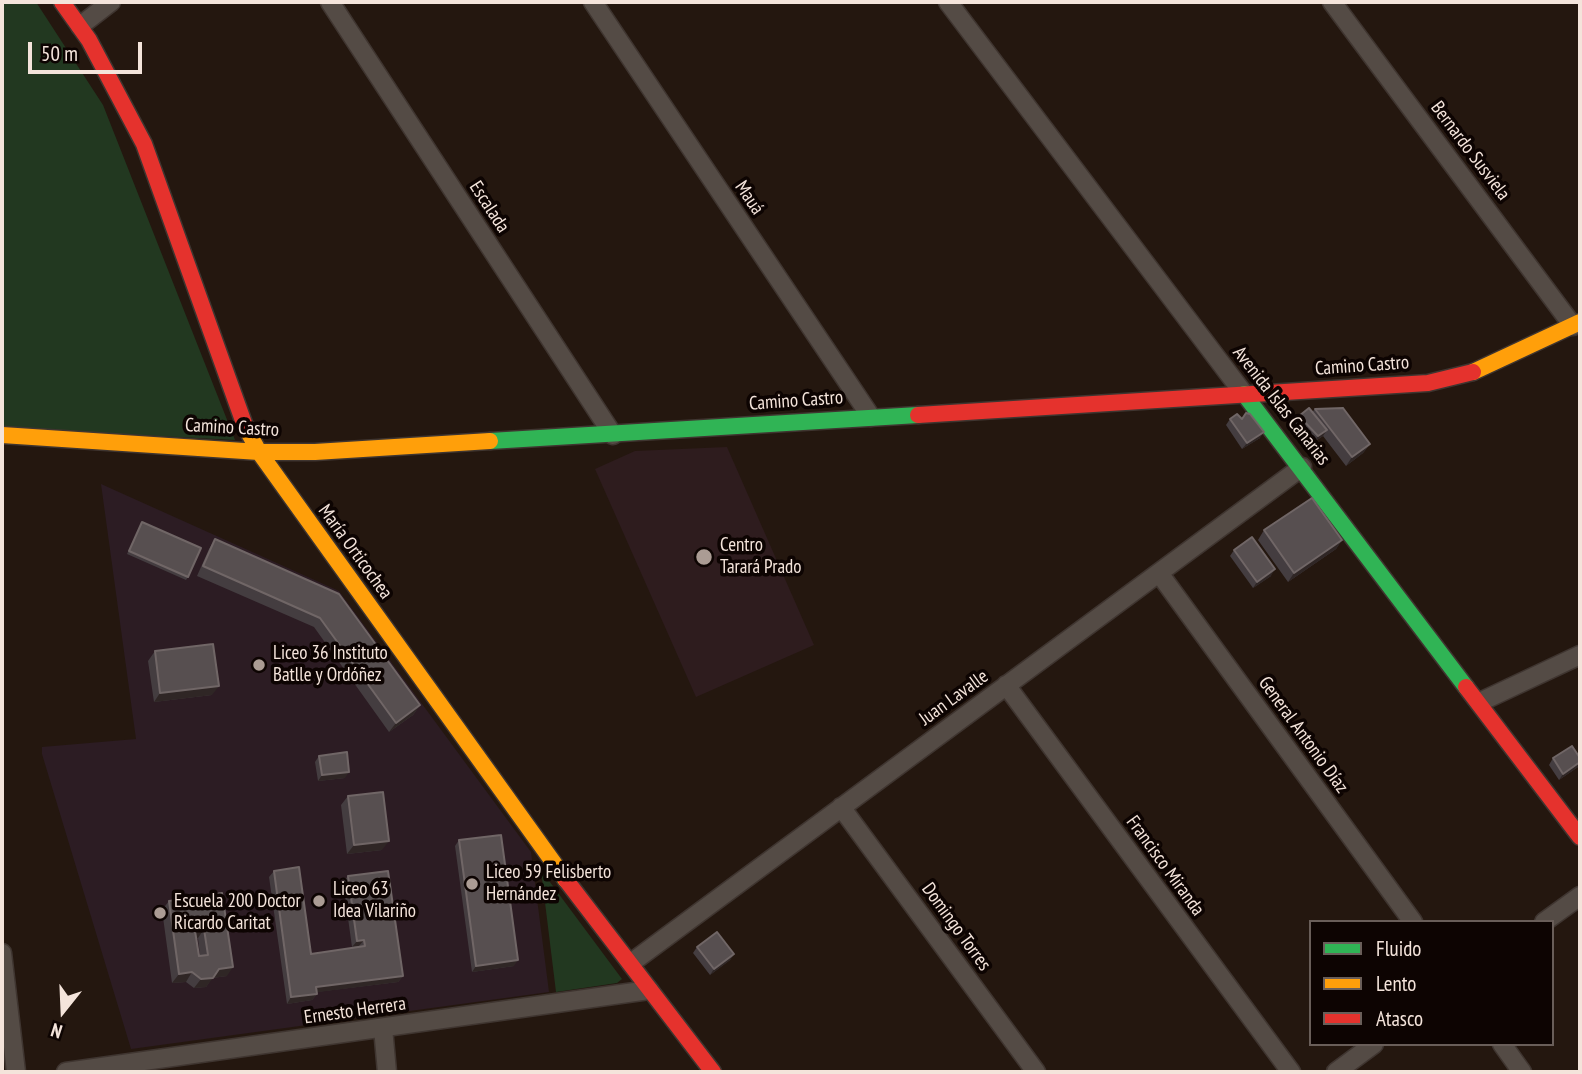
<!DOCTYPE html>
<meta charset="utf-8">
<style>
body{margin:0}
#map{position:relative;width:1582px;height:1074px;overflow:hidden;background:#24170f;font-family:"PT Sans Narrow",sans-serif}
canvas{display:block}
.frame{position:absolute;inset:0;border:4px solid #f4e4db;pointer-events:none}
.legend{position:absolute;left:1309px;top:920px;width:245px;height:126px;box-sizing:border-box;background:#0d0402;border:2px solid #695e59;margin:0;padding:9px 12px;list-style:none;font-size:21px;color:#f4e4db}
.legend li{display:flex;align-items:center;gap:14px;height:35px}
.legend b{width:35px;border:2px solid #695e59}
.north{position:absolute;left:28px;top:976px;width:70px;height:70px;-webkit-text-stroke:5px #0d0402;paint-order:stroke;rotate:198deg;font-size:19px;font-weight:700;line-height:28px;text-align:center;color:#f4e4db}
.north::after{content:'';display:block;margin:auto;width:24px;height:32px;background:#f4e4db;clip-path:polygon(50% 0,100% 100%,50% 72%,0 100%)}
.scale{position:absolute;left:28px;top:42px;width:114px;height:32px;box-sizing:border-box;border:4px solid #f4e4db;border-top:0;padding-left:9px;font-size:21px;line-height:24px;white-space:nowrap;color:#f4e4db;-webkit-text-stroke:5px #0d0402;paint-order:stroke}
</style>
<div id="map">
<canvas width="1582" height="1074"></canvas>
<div class="frame"></div>
<ul class="legend">
<li><b style="height:9px;background:#30b455"></b>Fluido</li>
<li><b style="height:9px;background:#ff9f0a"></b>Lento</li>
<li><b style="height:9px;background:#e5322d"></b>Atasco</li>
</ul>
<div class="north">N</div>
<div class="scale">50 m</div>
</div>
<script>
const ctx = document.querySelector('canvas').getContext('2d');
ctx.lineJoin = 'round';
function paint(path, color) { ctx.fillStyle = color; ctx.fill(path, 'evenodd'); }
const poly = rows => new Path2D(rows.map(r => 'M' + r).join(''));
function strokePath(path, color, width, dash) { ctx.strokeStyle = color; ctx.lineWidth = width; ctx.lineCap = dash ? 'butt' : 'round'; ctx.setLineDash(dash || []); ctx.stroke(path); }
function write(font, color, halo, rows, align = 'center') {
  ctx.font = font + ' "PT Sans Narrow",sans-serif'; ctx.lineWidth = 7; ctx.setLineDash([]); ctx.textBaseline = 'middle'; ctx.strokeStyle = halo; ctx.fillStyle = color; for (const [text, x, y, turn = 0] of rows) {
    ctx.save(); ctx.translate(x, y); ctx.rotate((+turn || 0) * Math.PI / 180); ctx.textAlign = isNaN(turn) ? turn : align; if (halo) ctx.strokeText(text, 0, 0); ctx.fillText(text, 0, 0); ctx.restore();
  }
}
paint(poly([
 [101,484,339,591,531,852,549,992,131,1049,42,754,42,747,136,739]
]), '#2c1c23');
paint(poly([
 [727,447,814,645,696,697,595,469,635,451]
]), '#2e1c1e');
paint(poly([
 [2,2,36,2,103,105,235,440,2,428],
 [541,870,622,979,617,983,556,992]
]), '#223820');
const street = poly([
 [330,2,613,435],
 [593,2,871,417],
 [948,2,1244,394],
 [1332,2,1573,326],
 [80,26,111,2],
 [1159,573,1413,922],
 [1006,685,1291,1072],
 [1480,702,1580,655],
 [841,807,1036,1072],
 [1544,922,1580,896],
 [2,953,16,1072],
 [631,963,1302,467],
 [383,1028,387,1072],
 [1502,1044,1522,1072],
 [66,1072,649,990],
 [1336,1072,1374,1044]
]);
const fast = poly([
 [1244,394,1466,687],
 [490,441,918,415]
]);
const slow = poly([
 [1473,372,1580,322],
 [245,426,259,452,566,880],
 [2,435,259,452,315,452,490,441]
]);
const jam = poly([
 [62,2,89,40,144,144,245,426],
 [918,415,1428,383,1473,372],
 [1466,687,1580,837],
 [566,880,713,1072]
]);
strokePath(street, '#3f3530', 21);
strokePath(fast, '#3f3530', 19);
strokePath(slow, '#3f3530', 19);
strokePath(jam, '#3f3530', 19);
strokePath(street, '#544b45', 18);
strokePath(fast, '#30b455', 16);
strokePath(slow, '#ff9f0a', 16);
strokePath(jam, '#e5322d', 16);
paint(poly([
 [1315,409,1370,444,1363,453,1346,466,1323,436,1314,442,1294,422,1299,416,1312,412],
 [1230,419,1260,438,1242,449,1226,425],
 [142,522,188,577,186,580,127,554],
 [1264,530,1342,540,1336,549,1288,582,1258,540],
 [215,539,339,594,420,705,413,715,389,732,314,627,197,576,209,549],
 [1234,550,1271,576,1253,588,1230,556],
 [155,651,212,695,154,702,148,661],
 [319,756,345,778,318,781,315,762],
 [1553,758,1578,767,1559,780,1549,765],
 [348,796,382,850,347,854,341,805],
 [459,840,514,966,472,972,455,846],
 [274,871,311,954,359,947,352,947,343,882,348,876,403,976,398,982,316,992,317,994,312,1000,287,1004,269,877],
 [222,893,227,976,212,978,206,987,194,988,186,982,172,983,162,910,169,901],
 [198,938,200,956,199,956,197,939],
 [697,947,734,954,730,960,710,975,693,953]
]), '#443d40');
paint(poly([
 [1327,430,1323,436,1314,442,1318,436],
 [1264,432,1260,438,1242,449,1247,443],
 [1370,444,1363,453,1346,466,1352,457],
 [1342,540,1336,549,1288,582,1294,573],
 [1275,569,1271,576,1253,588,1257,582],
 [219,686,212,695,154,702,160,693],
 [420,705,413,715,389,732,396,723],
 [1580,762,1578,767,1559,780,1563,774],
 [349,772,345,778,318,781,322,775],
 [389,841,382,850,347,854,354,845],
 [204,929,198,938,189,940,195,931],
 [364,940,359,946,352,947,357,941],
 [734,954,730,960,710,975,714,969],
 [518,960,514,966,472,972,476,966],
 [233,967,227,976,212,978,219,969],
 [192,972,186,982,172,983,179,974],
 [403,976,398,982,311,993,316,987],
 [213,978,206,987,194,988,201,979],
 [317,994,312,1000,287,1004,291,997]
]), '#2f2625');
const building = poly([
 [1309,408,1327,430,1318,436,1299,416,1309,408],
 [1343,408,1370,444,1352,457,1315,409,1343,408],
 [1246,413,1250,414,1264,432,1247,443,1230,419,1237,414,1242,419,1246,413],
 [1312,498,1342,540,1294,573,1264,530,1312,498],
 [142,522,201,548,188,577,129,551,142,522],
 [1252,537,1275,569,1257,582,1234,550,1252,537],
 [215,539,339,594,420,705,396,723,320,618,203,566,215,539],
 [213,644,219,686,160,693,155,651,213,644],
 [1572,746,1580,758,1580,762,1563,774,1553,758,1572,746],
 [347,752,349,772,322,775,319,756,347,752],
 [383,792,389,841,354,845,348,796,383,792],
 [501,835,518,960,476,966,459,840,501,835],
 [299,867,311,954,365,946,364,940,357,941,348,876,388,871,403,976,316,987,317,994,291,997,274,871,299,867],
 [222,893,233,967,219,969,213,978,201,979,192,972,179,974,169,901,222,893],
 [204,929,208,955,199,956,195,931,204,929],
 [717,932,734,954,714,969,697,947,717,932]
]);
paint(building, '#574f50');
strokePath(building, '#706666', 2);
for (const [x, y, r, color] of [
 [704,557,9,"#ab9c94"],
 [259,665,7,"#ab9c94"],
 [472,884,7,"#ab9c94"],
 [319,901,7,"#ab9c94"],
 [160,913,7,"#ab9c94"]
]) { const dot = new Path2D(); dot.arc(x, y, r, 0, 2 * Math.PI); ctx.fillStyle = color; ctx.fill(dot); strokePath(dot, '#0d0402', 2.5); }
write('19px', '#f4e4db', '#0d0402', [
 ["Bernardo Susviela",1470,151,53],
 ["Mauá",749,198,56],
 ["Escalada",489,207,57],
 ["Camino Castro",1362,366,-4],
 ["Camino Castro",796,401,-4],
 ["Avenida Islas Canarias",1281,406,52],
 ["Camino Castro",232,428,3],
 ["María Orticochea",355,552,54],
 ["Juan Lavalle",954,698,-36],
 ["General Antonio Díaz",1303,735,54],
 ["Francisco Miranda",1165,866,54],
 ["Domingo Torres",956,927,54],
 ["Ernesto Herrera",355,1011,-8]
]);
write('19px', '#f4e4db', '#0d0402', [
 ["Centro",720,546],
 ["Tarará Prado",720,568],
 ["Liceo 36 Instituto",273,654],
 ["Batlle y Ordóñez",273,676],
 ["Liceo 59 Felisberto",486,873],
 ["Hernández",486,895],
 ["Liceo 63",333,890],
 ["Idea Vilariño",333,912],
 ["Escuela 200 Doctor",174,902],
 ["Ricardo Caritat",174,924]
], 'left');
</script>
